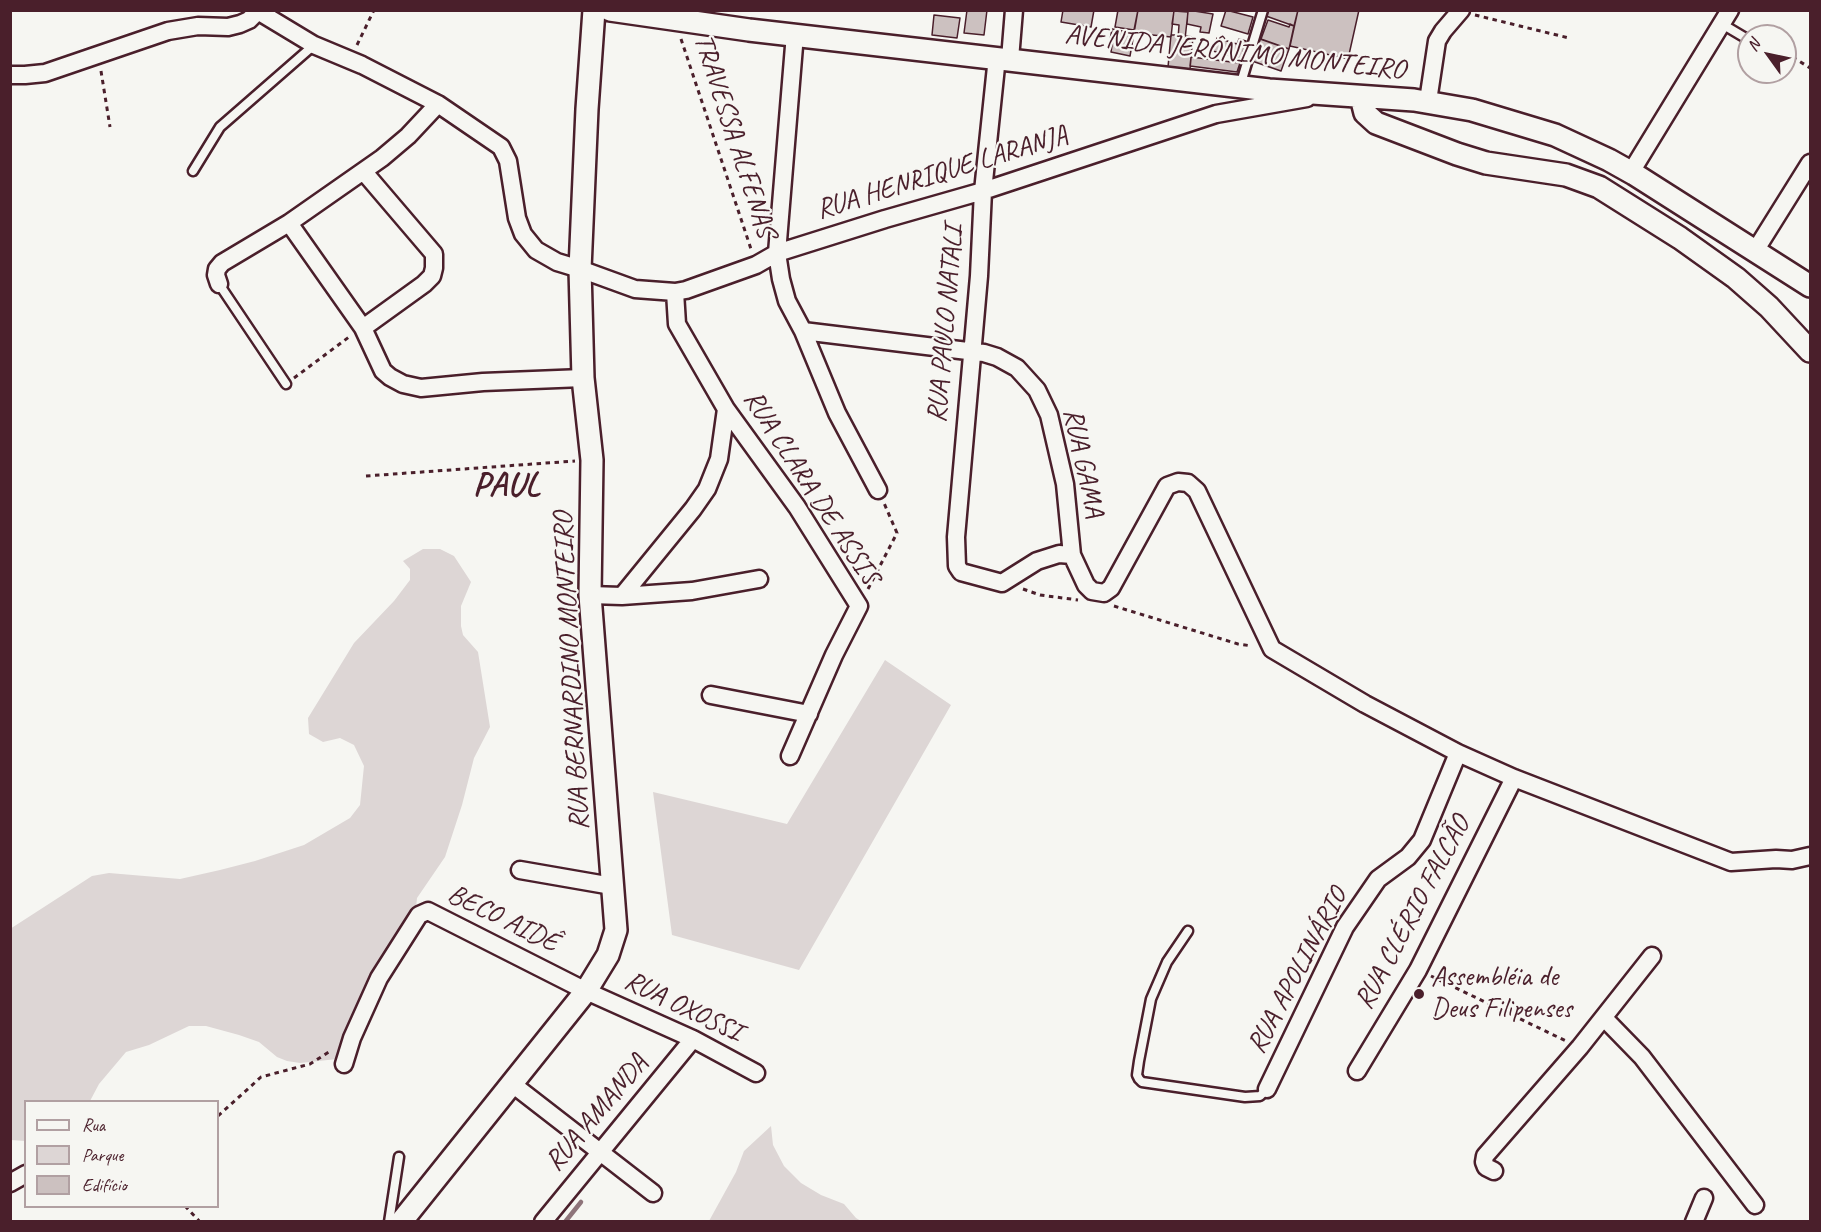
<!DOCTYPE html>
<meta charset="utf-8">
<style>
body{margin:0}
#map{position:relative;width:1821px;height:1232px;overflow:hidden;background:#f6f6f2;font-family:Caveat,sans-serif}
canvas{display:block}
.frame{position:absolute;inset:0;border:12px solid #4a1f2b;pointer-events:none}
.legend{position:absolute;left:24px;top:1100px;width:195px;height:108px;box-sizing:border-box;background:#f6f6f2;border:2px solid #b1a0a2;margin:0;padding:8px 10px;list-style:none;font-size:18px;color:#4a1f2b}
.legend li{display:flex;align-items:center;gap:12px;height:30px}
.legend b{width:30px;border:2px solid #b1a0a2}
.north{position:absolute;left:1737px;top:24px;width:60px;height:60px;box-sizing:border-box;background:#f6f6f2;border:2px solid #b1a0a2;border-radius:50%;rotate:303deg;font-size:16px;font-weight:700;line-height:24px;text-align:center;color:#4a1f2b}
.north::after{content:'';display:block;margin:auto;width:21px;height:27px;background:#4a1f2b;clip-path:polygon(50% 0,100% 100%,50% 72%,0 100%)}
</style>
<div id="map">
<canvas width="1821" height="1232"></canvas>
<div class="frame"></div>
<ul class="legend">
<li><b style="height:8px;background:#f6f6f2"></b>Rua</li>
<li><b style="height:16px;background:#ddd6d5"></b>Parque</li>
<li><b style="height:16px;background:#ccc1c0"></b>Edifício</li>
</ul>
<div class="north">N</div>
</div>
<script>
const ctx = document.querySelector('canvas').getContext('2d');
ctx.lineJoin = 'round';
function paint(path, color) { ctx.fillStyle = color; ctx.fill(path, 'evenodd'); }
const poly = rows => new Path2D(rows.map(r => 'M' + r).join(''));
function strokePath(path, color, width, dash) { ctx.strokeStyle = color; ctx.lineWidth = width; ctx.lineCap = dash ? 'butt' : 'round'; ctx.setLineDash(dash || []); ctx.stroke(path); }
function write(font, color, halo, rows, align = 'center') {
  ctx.font = font + ' Caveat,sans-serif'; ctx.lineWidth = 4.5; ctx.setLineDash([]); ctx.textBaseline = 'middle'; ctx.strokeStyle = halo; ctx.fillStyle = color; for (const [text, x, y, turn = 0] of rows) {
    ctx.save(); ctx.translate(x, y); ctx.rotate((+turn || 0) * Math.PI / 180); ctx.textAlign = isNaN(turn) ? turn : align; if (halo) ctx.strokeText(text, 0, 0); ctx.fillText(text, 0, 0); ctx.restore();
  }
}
paint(poly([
 [423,549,440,549,454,556,471,582,461,606,461,626,463,635,478,652,490,727,474,758,462,805,445,857,417,898,415,917,337,1059,300,1063,287,1061,277,1057,259,1042,239,1035,206,1026,189,1026,149,1045,126,1052,99,1084,90,1101,26,1102,25,1141,11,1140,10,929,92,876,109,873,180,879,220,870,255,861,304,845,350,818,360,805,364,766,354,745,340,738,323,742,309,734,308,718,354,643,394,601,410,580,410,569,403,561],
 [885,660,951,705,799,970,672,935,653,792,787,824],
 [771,1126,773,1145,784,1166,801,1183,821,1195,844,1204,856,1218,861,1221,709,1221,736,1172,744,1151]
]), '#ddd6d5');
strokePath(poly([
 [565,1222,581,1202]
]), '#8e747a', 4.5);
const building = poly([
 [967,10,987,10,984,35,964,33,967,10],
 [1063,10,1094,10,1091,27,1061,22,1063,10],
 [1118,10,1138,10,1134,30,1115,27,1118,10],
 [1138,10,1174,10,1171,37,1134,33,1138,10],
 [1188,10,1213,14,1209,33,1200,32,1201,27,1187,24,1188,10],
 [1226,10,1253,17,1248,34,1221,26,1226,10],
 [1267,10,1298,10,1294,26,1266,16,1267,10],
 [1298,10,1359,10,1348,59,1290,46,1298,10],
 [1174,11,1188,12,1185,39,1178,39,1179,25,1172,24,1174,11],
 [934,15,960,18,957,38,932,35,934,15],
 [1268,20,1289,27,1290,24,1294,26,1289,49,1261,39,1268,20],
 [1112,29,1134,33,1130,56,1111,52,1113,40,1110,40,1112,29],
 [1171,35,1178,35,1178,39,1185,39,1185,36,1193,37,1190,69,1168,67,1171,35],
 [1217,38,1237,44,1239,39,1246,41,1241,59,1213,51,1217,38],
 [1260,39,1289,49,1281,71,1252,61,1260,39],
 [1191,57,1240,63,1237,72,1190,66,1191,57]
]);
paint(building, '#ccc1c0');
strokePath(building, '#4a1f2b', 1.5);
const service = poly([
 [1722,24,1749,40],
 [1240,86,1263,10],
 [193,171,220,127,314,45],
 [219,284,286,384],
 [1188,931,1167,962,1151,999,1139,1061,1137,1075,1139,1079,1142,1082,1245,1097,1260,1096,1267,1089],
 [389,1222,399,1157]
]);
const minor = poly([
 [256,10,314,45,362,65,438,104,501,147,508,161,517,218,523,234,536,250,557,262,580,269,635,289,675,292,686,290,756,265,777,253,885,219,983,191,1216,114,1307,98],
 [795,34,777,253,781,279,787,301,803,331,837,413,878,490],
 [997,57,983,191,979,276,956,537,957,566,961,572,1002,583,1037,561,1059,554,1072,555],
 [1010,59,1014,10],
 [10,75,25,75,45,73,168,31,198,26,228,27,240,24,249,20,257,12],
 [1428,101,1437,41,1443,31,1461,10],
 [1631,172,1730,10],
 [289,223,363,328,383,371,390,377,403,384,421,388,483,382,583,378],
 [1755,251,1810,163],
 [219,284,216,275,217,269,222,263,289,223,382,158,408,136,438,104],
 [675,292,677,324,726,409,797,507,859,606,834,655,790,756],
 [363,328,424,284,432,276,434,268,434,254,364,172],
 [803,331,984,353,997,357,1017,368,1037,390,1049,415,1065,484,1072,555,1086,585,1092,591,1104,593,1111,588,1167,486,1178,482,1188,483,1197,491,1272,649,1365,704,1458,753,1514,778,1731,862,1776,859,1792,860,1810,856],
 [590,595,622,596,692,591,759,579],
 [622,596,693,509,707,489,719,459,726,409],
 [711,695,809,714],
 [520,870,612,886],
 [1604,1018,1642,1057,1755,1205],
 [344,1064,352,1038,379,978,419,915,428,911,586,991,693,1039,756,1073],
 [1357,1071,1418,970,1514,778],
 [511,1083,653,1193],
 [1267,1089,1345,927,1378,879,1408,857,1422,840,1458,753],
 [1494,1171,1486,1167,1484,1162,1485,1156,1580,1047,1652,956],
 [10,1183,26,1174],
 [543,1222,693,1039],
 [1694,1222,1704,1198]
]);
const tertiary = poly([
 [610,10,749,30,1269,90,1414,100,1472,110,1555,135,1609,160,1634,174,1810,286],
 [1361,97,1365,113,1376,123,1457,154,1486,163,1566,175,1599,187,1680,238,1736,278,1769,307,1810,351],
 [401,1222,586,991,608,955,616,930,590,595,592,460,583,378,580,269,587,109,594,10]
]);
strokePath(service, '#4a1f2b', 13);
strokePath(minor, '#4a1f2b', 21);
strokePath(tertiary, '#4a1f2b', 26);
strokePath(poly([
 [1475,15,1569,38],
 [681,39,751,249],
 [357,45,374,10],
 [1785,52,1810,68],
 [101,71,110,127],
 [294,378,349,337],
 [366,476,575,461],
 [868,589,897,533,884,503],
 [1023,589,1040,595,1078,600],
 [1114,606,1238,644,1252,646],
 [1431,976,1566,1041],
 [218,1116,261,1077,310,1064,332,1050],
 [185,1206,200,1222]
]), '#4a1f2b', 3, [4.5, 4.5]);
strokePath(service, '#f6f6f2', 8);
strokePath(minor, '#f6f6f2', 16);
strokePath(tertiary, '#f6f6f2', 21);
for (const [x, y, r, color] of [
 [1419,994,6,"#4a1f2b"]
]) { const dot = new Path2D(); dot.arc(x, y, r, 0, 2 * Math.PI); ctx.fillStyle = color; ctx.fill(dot); strokePath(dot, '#f6f6f2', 2); }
write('28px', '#4a1f2b', '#f6f6f2', [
 ["AVENIDA JERÔNIMO MONTEIRO",1235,53,6],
 ["TRAVESSA ALFENAS",734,136,72],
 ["RUA HENRIQUE LARANJA",942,173,-17],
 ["RUA PAULO NATALI",946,324,-85],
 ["RUA GAMA",1083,463,78],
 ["RUA CLARA DE ASSIS",811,488,57],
 ["RUA BERNARDINO MONTEIRO",572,671,-93],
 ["RUA CLÉRIO FALCÃO",1413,913,-62],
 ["BECO AIDÊ",503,919,26],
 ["RUA APOLINÁRIO",1298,971,-62],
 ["RUA OXOSSI",683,1007,26],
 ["RUA AMANDA",597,1113,-50]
]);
write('28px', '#4a1f2b', '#f6f6f2', [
 ["Assembléia de",1431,978],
 ["Deus Filipenses",1431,1010]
], 'left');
ctx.letterSpacing = '1.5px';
write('bold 34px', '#4a1f2b', '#f6f6f2', [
 ["PAUL",507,486]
]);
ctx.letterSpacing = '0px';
</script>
